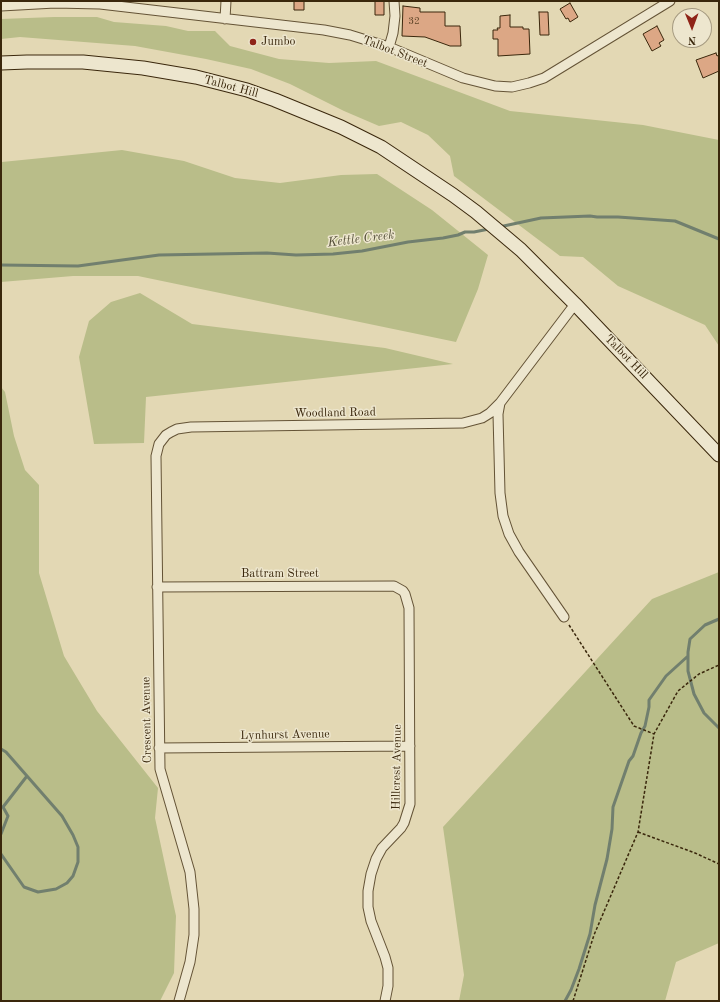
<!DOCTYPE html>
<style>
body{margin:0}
#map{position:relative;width:720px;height:1002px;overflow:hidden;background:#e3d8b4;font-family:"Old Standard TT",serif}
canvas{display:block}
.frame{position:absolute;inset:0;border:2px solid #3a270c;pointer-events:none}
.north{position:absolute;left:672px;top:8px;width:40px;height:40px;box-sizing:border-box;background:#ede6ce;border:1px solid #a59a80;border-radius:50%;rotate:179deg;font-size:11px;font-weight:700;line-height:16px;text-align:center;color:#3a270c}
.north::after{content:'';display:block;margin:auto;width:14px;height:18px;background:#8f2418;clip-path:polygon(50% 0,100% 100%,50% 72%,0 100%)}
</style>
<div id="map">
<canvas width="720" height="1002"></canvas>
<div class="frame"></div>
<div class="north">N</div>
</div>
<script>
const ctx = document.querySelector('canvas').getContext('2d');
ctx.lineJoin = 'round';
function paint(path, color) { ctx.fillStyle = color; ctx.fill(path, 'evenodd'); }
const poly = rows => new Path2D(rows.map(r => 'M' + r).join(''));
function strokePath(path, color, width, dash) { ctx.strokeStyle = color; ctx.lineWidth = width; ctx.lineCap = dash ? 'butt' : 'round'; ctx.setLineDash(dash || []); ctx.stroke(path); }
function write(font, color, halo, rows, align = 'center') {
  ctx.font = font + ' "Old Standard TT",serif'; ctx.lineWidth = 3; ctx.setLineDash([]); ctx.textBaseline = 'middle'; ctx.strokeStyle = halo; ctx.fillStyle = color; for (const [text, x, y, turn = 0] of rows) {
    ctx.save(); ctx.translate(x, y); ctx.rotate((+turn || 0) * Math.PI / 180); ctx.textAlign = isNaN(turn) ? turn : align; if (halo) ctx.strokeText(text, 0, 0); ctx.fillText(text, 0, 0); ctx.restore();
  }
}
paint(poly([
 [54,17,97,17,114,22,166,26,188,31,215,31,230,46,279,59,329,63,376,61,510,111,643,125,719,140,719,346,705,325,618,286,583,257,560,256,454,176,450,156,428,135,401,122,379,126,344,111,290,84,251,69,206,59,135,46,20,37,1,39,1,19],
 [122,150,184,161,235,178,280,183,341,175,377,174,432,210,488,255,478,289,456,342,138,276,73,276,1,282,2,162],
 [140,293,192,324,385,348,453,364,146,397,144,443,94,444,79,357,89,321,111,302],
 [1,387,5,392,14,436,25,470,39,485,39,573,64,656,97,711,158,788,155,818,176,916,174,973,160,1001,1,1001],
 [719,572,719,943,676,962,665,1001,459,1001,464,975,443,827,652,599]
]), '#b9bd89');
strokePath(poly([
 [499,227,541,218,590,216,597,217,618,217,675,221,719,239],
 [1,265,78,266,159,255,267,253,296,255,333,254,362,251,408,242,443,238,458,235,465,232,474,232,489,229],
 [719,619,705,625,690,639,688,652,688,671,694,694,704,713,719,728],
 [1,749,6,752,27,776,3,807,1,807],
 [1,834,8,816,3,807],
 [1,854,24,887,38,892,56,889,67,883,73,876,78,862,78,847,73,835,62,816,27,776],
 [565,1001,571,990,579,969,590,934,595,905,607,859,612,829,613,807,629,761,633,756,641,733,645,726,649,707,649,700,666,676,688,656]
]), '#717f6e', 3);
const building = poly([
 [294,1,304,1,304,10,294,10,294,1],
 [375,1,384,1,384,15,375,15,375,1],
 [570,3,578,17,570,22,568,18,566,19,560,9,570,3],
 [403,6,420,8,420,12,445,12,445,26,460,26,461,46,450,46,425,37,402,36,403,6],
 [539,12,548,12,549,35,540,35,539,12],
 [510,15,510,27,523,27,523,29,529,29,530,54,498,56,498,39,493,39,493,30,498,30,497,28,500,28,500,16,510,15],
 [657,26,664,40,659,43,661,46,652,51,643,34,657,26],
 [716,53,717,56,719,55,719,71,703,78,696,60,716,53]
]);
paint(building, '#dca785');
strokePath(building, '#3a270c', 1);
const street = poly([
 [1,6,55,3,100,4,324,30,350,35,389,47,463,78,495,86,512,87,529,83,544,78,670,1],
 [225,19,226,1],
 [389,47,393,33,395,16,394,1],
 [500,403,498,414,500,493,503,516,509,534,519,552,564,617],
 [157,587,394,586,403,591,405,594,409,608,410,804,404,823,401,828,382,848,376,859,371,874,368,891,368,907,371,921,385,957,388,968,388,986,385,1001],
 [159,748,410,746],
 [179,1001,190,962,194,935,194,909,190,872,160,769,156,456,159,444,166,435,171,432,177,429,191,427,463,423,482,418,490,413,500,403,575,304]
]);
const secondary = poly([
 [1,63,27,62,83,62,143,68,196,77,247,90,275,100,341,127,381,147,453,195,476,212,521,250,575,304,719,455]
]);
strokePath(street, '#645336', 11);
strokePath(secondary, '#3a270c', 15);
strokePath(poly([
 [569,625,634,726,654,734],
 [638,832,695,853,719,864],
 [573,1001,594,935,638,832,654,734,678,691,699,674,719,665]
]), '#3a270c', 1.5, [3, 2]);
strokePath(street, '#ede6ce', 9);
strokePath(secondary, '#ede6ce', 13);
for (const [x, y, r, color] of [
 [253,42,4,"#8f2418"]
]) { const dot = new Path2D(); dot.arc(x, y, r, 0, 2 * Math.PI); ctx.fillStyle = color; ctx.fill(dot); strokePath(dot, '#ede6ce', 1.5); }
write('10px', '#62472a', null, [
 ["32",414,21]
]);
write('12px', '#3a270c', '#ede6ce', [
 ["Jumbo",261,42]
], 'left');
write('12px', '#3a270c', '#ede6ce', [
 ["Talbot Street",395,52,21],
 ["Talbot Hill",231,87,15],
 ["Talbot Hill",626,357,46],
 ["Woodland Road",335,413,-1],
 ["Battram Street",280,574],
 ["Crescent Avenue",147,720,-91],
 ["Lynhurst Avenue",285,735,-1],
 ["Hillcrest Avenue",397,767,-89]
]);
write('italic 13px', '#514c35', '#ede6ce', [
 ["Kettle Creek",361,239,-7]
]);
</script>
